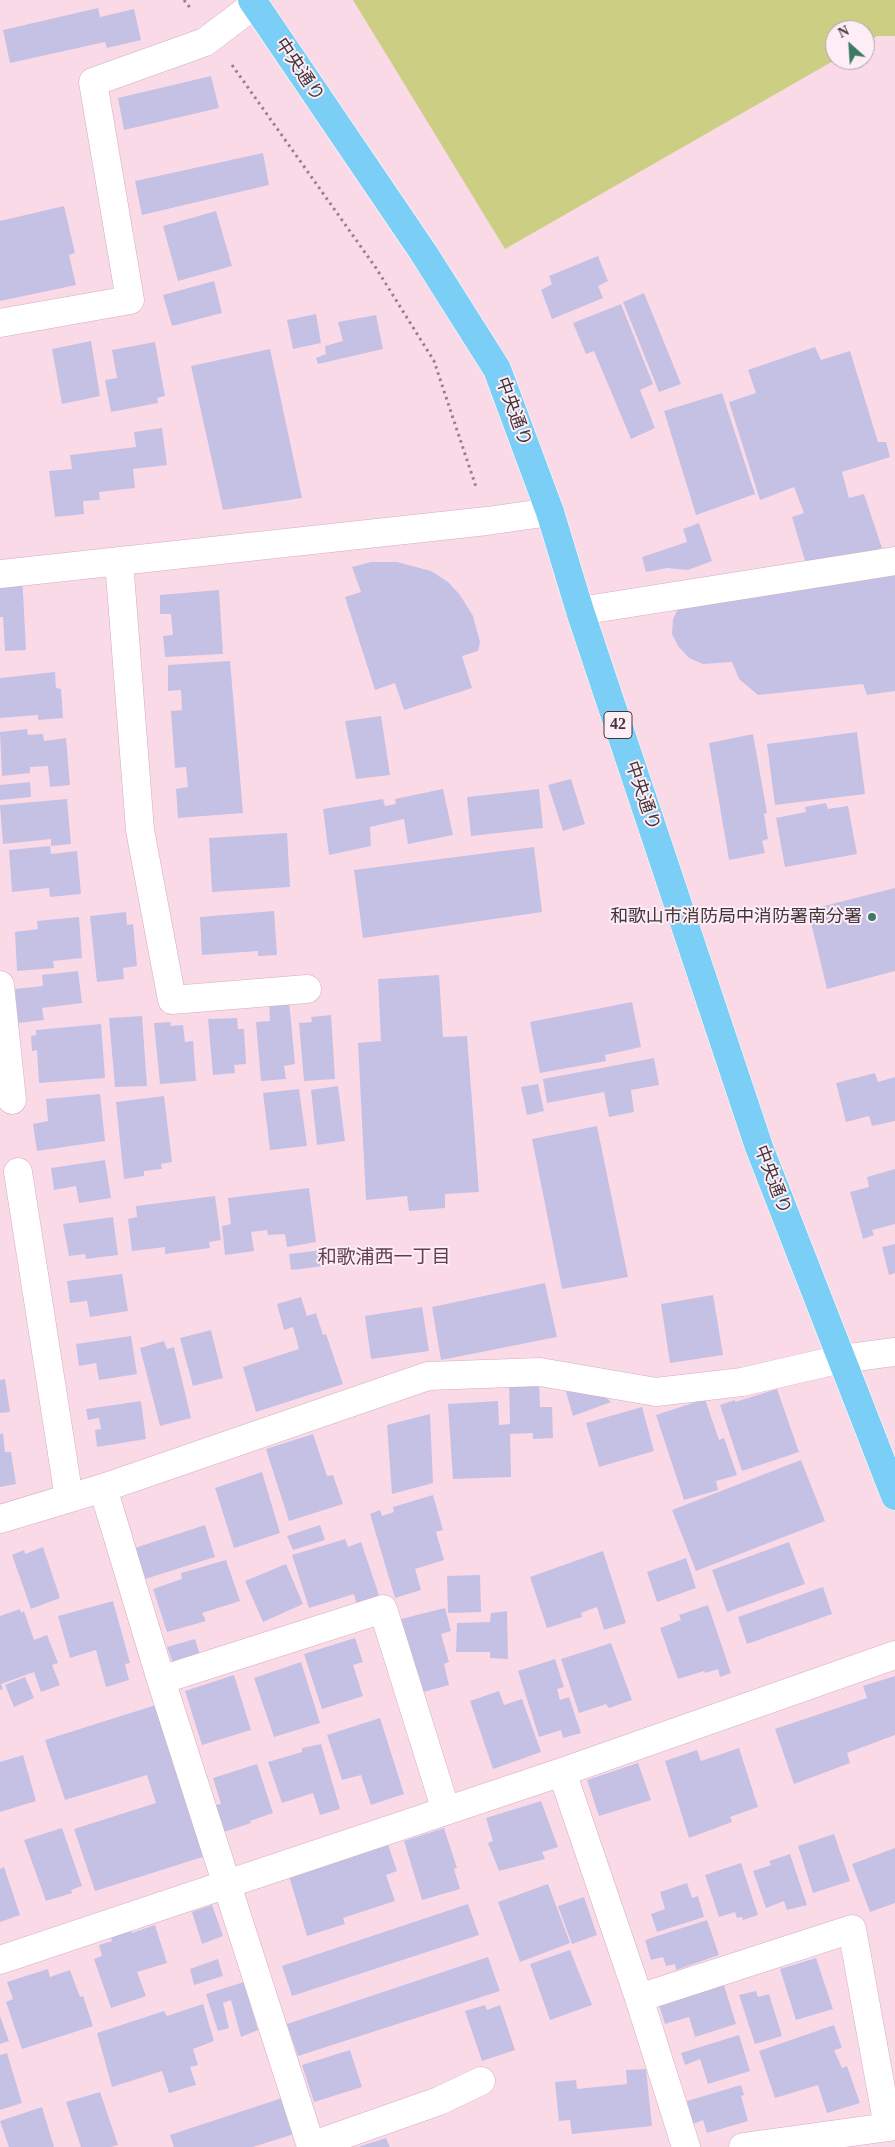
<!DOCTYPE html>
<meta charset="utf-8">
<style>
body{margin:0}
#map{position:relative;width:895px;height:2147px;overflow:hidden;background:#fbdae8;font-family:"Times New Roman",serif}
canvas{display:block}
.north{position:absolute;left:825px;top:20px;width:50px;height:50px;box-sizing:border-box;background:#fdedf4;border:1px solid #b3a3aa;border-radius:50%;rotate:334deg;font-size:14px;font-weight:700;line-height:20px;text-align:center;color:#44353c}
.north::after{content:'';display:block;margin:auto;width:18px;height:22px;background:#3c7a66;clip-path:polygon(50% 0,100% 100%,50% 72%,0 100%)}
</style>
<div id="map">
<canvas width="895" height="2147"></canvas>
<div class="north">N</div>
</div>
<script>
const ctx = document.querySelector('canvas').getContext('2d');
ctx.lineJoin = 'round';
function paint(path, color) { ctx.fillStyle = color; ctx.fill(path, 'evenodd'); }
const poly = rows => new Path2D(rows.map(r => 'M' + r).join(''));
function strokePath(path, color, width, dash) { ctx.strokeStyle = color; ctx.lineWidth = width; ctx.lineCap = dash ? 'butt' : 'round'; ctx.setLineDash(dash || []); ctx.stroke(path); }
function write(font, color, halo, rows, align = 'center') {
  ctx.font = font + ' "Times New Roman","Noto Sans JP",serif'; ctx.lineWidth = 4; ctx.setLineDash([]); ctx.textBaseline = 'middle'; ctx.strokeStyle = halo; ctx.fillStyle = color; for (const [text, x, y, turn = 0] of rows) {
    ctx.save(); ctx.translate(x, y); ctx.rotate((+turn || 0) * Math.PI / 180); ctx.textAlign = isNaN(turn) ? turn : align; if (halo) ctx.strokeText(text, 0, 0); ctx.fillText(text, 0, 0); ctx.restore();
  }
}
paint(poly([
 [353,0,895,0,895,36,877,36,865,43,865,30,835,30,835,60,505,249]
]), '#cccf83');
paint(poly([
 [98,8,100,17,134,9,141,40,107,48,105,42,10,63,3,30],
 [211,76,219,108,124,130,118,98],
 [263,153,269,185,142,215,135,181],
 [64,206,75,253,69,255,76,285,0,301,0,221],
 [216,211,232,266,178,281,163,226],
 [598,256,608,281,598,286,603,298,552,319,541,290,552,284,549,276],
 [214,281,222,313,172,326,163,295],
 [644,293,681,384,659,392,623,302],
 [621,304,653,384,640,390,655,428,631,439,594,351,586,354,573,323],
 [316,314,321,343,293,349,287,320],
 [376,315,383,349,318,364,316,358,326,354,325,346,343,341,338,322],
 [91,341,100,396,62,404,52,349],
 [155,342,165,396,157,398,158,403,111,412,105,380,117,378,112,350],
 [815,347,821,360,850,351,878,442,886,442,890,457,842,472,849,498,864,494,882,548,808,571,792,517,804,513,794,487,760,500,729,402,756,393,748,370],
 [270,349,302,498,223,510,191,366],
 [722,393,755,494,696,515,664,411],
 [162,428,167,465,133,469,135,488,99,492,100,500,83,501,84,514,55,517,49,471,72,469,70,455,136,447,134,432],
 [699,523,712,561,688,570,667,568,646,572,642,557,687,542,683,529],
 [371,562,397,562,431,571,448,582,460,595,473,616,480,642,478,651,462,656,472,688,404,710,395,683,375,690,345,597,361,592,352,567],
 [895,570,895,691,867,695,863,684,758,695,739,679,732,662,703,664,689,658,678,646,672,634,673,619,681,603],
 [22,574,26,650,5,651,3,617,0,617,0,575],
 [219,590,223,654,165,657,163,636,173,635,171,614,160,614,160,595],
 [230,661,243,813,178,818,176,789,188,787,186,767,175,768,171,711,182,710,181,690,168,691,168,665],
 [55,672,56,688,61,689,63,718,38,720,38,715,0,718,0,678],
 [381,716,390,775,356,779,345,721],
 [27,729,28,735,43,734,44,741,66,738,70,785,50,787,48,766,30,767,30,773,2,776,0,732],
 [857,732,865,794,775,805,767,744],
 [753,734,767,813,764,814,768,839,762,841,765,853,729,860,709,743],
 [571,779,585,824,563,831,548,785],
 [30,782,31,797,0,800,0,785],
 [443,789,453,835,408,844,404,819,370,827,371,846,329,855,323,809,383,799,385,806,396,804,395,799],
 [539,789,543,828,471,836,467,797],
 [67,799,71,844,51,846,51,839,3,844,0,805],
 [826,803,828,809,848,806,857,854,785,867,776,818,806,812,805,807],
 [287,833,290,887,212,892,209,838],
 [50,846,51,854,77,851,81,894,50,897,49,888,12,892,9,850],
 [534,847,542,912,363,938,354,870],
 [895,888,895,971,827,989,808,910],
 [274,911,277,955,258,956,258,951,202,955,200,917],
 [126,912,127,925,133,924,137,966,123,968,124,979,97,982,90,916],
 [79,917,82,958,53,961,54,968,17,971,15,932,38,929,37,921],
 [78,971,82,1003,42,1008,44,1020,18,1023,15,989,43,986,42,975],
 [439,975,443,1037,467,1036,479,1192,445,1194,445,1208,409,1211,407,1196,366,1200,358,1043,381,1041,378,979],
 [289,1001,295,1064,284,1066,286,1079,261,1081,256,1022,270,1021,269,1003],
 [632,1002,641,1047,605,1055,606,1061,540,1073,530,1022],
 [331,1015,335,1079,304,1081,299,1023,312,1022,311,1017],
 [142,1016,147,1086,115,1087,109,1018],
 [237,1018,238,1029,244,1029,246,1064,234,1065,235,1073,213,1075,208,1019],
 [171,1022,170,1026,183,1025,185,1042,193,1041,196,1081,160,1084,154,1023],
 [101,1024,105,1078,39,1083,37,1050,32,1051,31,1036,36,1035,36,1030],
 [654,1058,659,1085,631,1090,634,1112,609,1117,604,1092,547,1103,543,1079],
 [875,1073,878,1082,895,1077,895,1121,872,1126,869,1116,846,1122,836,1083],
 [538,1084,544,1111,527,1115,521,1087],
 [338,1086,345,1141,317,1145,311,1090],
 [299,1089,307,1146,270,1150,263,1093],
 [100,1094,105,1141,37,1151,33,1124,48,1121,46,1099],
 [164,1096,172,1162,161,1164,162,1169,144,1171,144,1176,124,1179,116,1102],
 [597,1126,628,1277,562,1289,532,1139],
 [105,1160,111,1198,79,1203,76,1186,54,1190,51,1168],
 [895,1169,895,1224,872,1230,874,1235,863,1239,850,1192,869,1187,867,1177],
 [309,1188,316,1242,287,1247,285,1234,268,1235,267,1230,251,1232,254,1251,225,1255,222,1226,231,1224,228,1198],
 [215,1196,221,1240,209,1242,210,1248,165,1254,165,1247,132,1251,128,1219,137,1217,136,1206],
 [113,1217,118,1255,86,1259,85,1254,69,1256,63,1224],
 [895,1244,895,1273,889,1275,882,1247],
 [323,1250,325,1266,291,1270,289,1254],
 [122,1274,128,1311,90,1317,87,1301,70,1303,67,1281],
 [545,1283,557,1337,441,1360,432,1307],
 [713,1295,723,1355,670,1363,661,1304],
 [301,1297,307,1316,316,1313,323,1335,326,1334,343,1384,256,1412,243,1367,299,1349,293,1327,284,1330,277,1304],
 [422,1307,429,1351,371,1359,365,1316],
 [211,1330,223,1378,193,1386,180,1338],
 [131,1336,137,1374,99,1380,96,1363,79,1366,76,1344],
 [164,1341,167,1349,174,1347,191,1418,160,1426,140,1348],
 [5,1379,10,1412,0,1413,0,1380],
 [509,1380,539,1383,540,1407,552,1407,553,1438,533,1439,533,1433,510,1434,511,1477,453,1479,448,1404,498,1401,499,1425,510,1424],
 [564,1385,601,1393,611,1402,573,1416],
 [777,1389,799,1452,742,1471,720,1405,735,1400,735,1402],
 [705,1399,719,1440,724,1438,737,1475,716,1481,718,1490,684,1500,656,1415],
 [141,1401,146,1439,97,1447,95,1430,101,1429,99,1418,88,1420,86,1409],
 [642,1407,654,1451,599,1467,586,1423],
 [430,1414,433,1483,392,1494,387,1425],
 [3,1433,5,1452,11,1452,16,1484,0,1487,0,1434],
 [313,1434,327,1476,333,1475,343,1504,289,1521,266,1449],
 [801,1460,825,1521,696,1571,672,1510],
 [262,1472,280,1533,234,1548,215,1488],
 [433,1495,443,1530,436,1532,444,1560,415,1569,421,1590,395,1598,370,1514,380,1510,382,1516,394,1512,393,1507],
 [205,1525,215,1557,145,1579,135,1548],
 [320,1525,325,1540,293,1550,287,1536],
 [345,1539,348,1547,361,1542,380,1598,357,1606,354,1594,309,1608,292,1555],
 [789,1542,805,1584,727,1612,712,1570],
 [43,1547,60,1598,31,1609,12,1555,24,1550,25,1554],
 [603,1551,626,1623,604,1630,597,1607,581,1613,582,1617,547,1628,530,1577],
 [686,1558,696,1588,657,1602,647,1572],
 [226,1560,240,1601,202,1613,206,1621,167,1632,153,1589,182,1579,181,1573],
 [286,1564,303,1604,263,1622,245,1581],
 [480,1575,481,1612,448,1613,447,1576],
 [823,1587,832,1614,747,1644,738,1617],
 [113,1601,130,1663,125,1664,129,1680,106,1687,96,1650,70,1658,58,1616],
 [708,1605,731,1673,720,1677,718,1669,705,1673,704,1671,678,1679,660,1628,681,1620,679,1615],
 [445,1608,451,1631,441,1634,449,1662,444,1664,449,1685,420,1693,397,1620],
 [20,1609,21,1613,24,1611,34,1640,47,1635,58,1663,52,1665,60,1685,41,1692,34,1672,1,1684,3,1689,0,1690,0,1616],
 [507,1611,508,1659,490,1658,490,1652,456,1652,457,1623,490,1622,491,1613],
 [355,1638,363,1662,353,1665,363,1696,322,1709,304,1654],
 [195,1639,200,1655,173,1663,167,1647],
 [611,1643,632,1700,609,1708,606,1704,579,1713,561,1659],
 [555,1659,564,1687,557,1689,560,1700,569,1697,581,1733,563,1738,561,1730,539,1737,518,1671],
 [301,1662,320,1723,274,1737,254,1678],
 [234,1675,251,1730,202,1745,185,1691],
 [895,1676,895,1735,847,1753,850,1763,794,1784,775,1729,867,1698,863,1686],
 [25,1677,34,1698,14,1707,5,1685],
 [499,1691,504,1705,522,1699,541,1752,493,1769,470,1701],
 [159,1704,209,1855,95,1891,74,1829,156,1803,147,1775,65,1800,45,1740],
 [380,1718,404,1794,371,1805,361,1775,342,1780,327,1735],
 [321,1744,340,1809,320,1815,313,1793,282,1803,268,1762,302,1752,302,1748],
 [739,1748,758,1807,730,1817,732,1822,689,1838,665,1761,697,1750,701,1761],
 [23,1755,36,1801,0,1812,0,1762],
 [638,1763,651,1800,599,1816,587,1780],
 [257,1764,273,1813,250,1821,251,1823,224,1832,215,1805,221,1804,213,1778],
 [541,1801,558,1847,542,1852,545,1859,499,1871,488,1843,493,1841,486,1818],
 [62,1828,82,1886,71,1890,72,1893,46,1901,24,1840],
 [444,1828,457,1868,454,1869,460,1889,422,1900,404,1841],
 [834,1834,850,1881,813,1893,798,1846],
 [388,1844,397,1871,386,1875,395,1901,343,1918,345,1924,307,1936,289,1876],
 [895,1848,895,1903,870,1912,852,1864],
 [790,1854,807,1905,787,1910,784,1901,766,1908,753,1871,771,1865,769,1861],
 [741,1863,758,1915,743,1920,742,1917,737,1918,735,1912,719,1917,705,1875],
 [4,1867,20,1915,0,1922,0,1869],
 [687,1883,692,1898,698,1896,704,1917,657,1932,651,1914,665,1909,660,1892],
 [548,1884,570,1943,520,1962,498,1902],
 [584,1897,597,1935,572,1944,558,1906],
 [468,1904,479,1935,292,1996,282,1966],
 [212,1905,223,1936,202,1944,192,1912],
 [707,1920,719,1955,676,1970,675,1964,666,1966,663,1957,651,1960,645,1940],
 [155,1925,167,1963,137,1972,146,1996,111,2008,94,1959,102,1956,99,1945,112,1941,109,1933,129,1926,132,1933],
 [570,1950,592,2005,550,2020,530,1964],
 [488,1957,500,1991,298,2056,287,2024],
 [816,1958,833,2009,796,2020,780,1969],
 [218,1959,223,1976,194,1985,190,1969],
 [48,1969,50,1977,70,1970,80,1997,83,1996,93,2026,22,2049,6,2002,13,1999,7,1982],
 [244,1982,258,2030,241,2037,231,2000,223,2003,229,2028,218,2031,206,1994],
 [723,1982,736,2024,695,2037,689,2017,665,2024,658,2002],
 [756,1991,758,1997,769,1994,782,2036,755,2044,739,1995],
 [203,2004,214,2041,193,2049,198,2065,190,2067,196,2085,169,2093,162,2071,112,2087,97,2033,164,2011,167,2016],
 [485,2005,487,2010,500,2005,515,2050,482,2061,465,2011],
 [0,2016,9,2041,0,2044],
 [834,2025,842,2048,834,2050,842,2068,847,2066,860,2103,827,2113,818,2085,775,2098,759,2051],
 [739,2035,750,2071,708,2084,700,2059,685,2065,681,2053],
 [350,2050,362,2087,314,2102,302,2065],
 [7,2053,22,2103,0,2110,0,2055],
 [646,2069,652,2126,572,2134,570,2120,559,2121,555,2082,576,2080,577,2089,627,2084,626,2070],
 [741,2085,744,2095,741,2096,748,2121,707,2133,703,2120,693,2124,687,2101],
 [100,2092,118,2145,111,2147,81,2147,66,2102],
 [282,2098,294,2134,253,2147,174,2147,170,2135],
 [42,2107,54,2147,9,2147,0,2121],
 [386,2138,390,2147,358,2147]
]), '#c5c1e5');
const minor = poly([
 [0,323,130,300,93,82,205,42,255,4],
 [119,561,140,830,172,1000,307,989],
 [0,574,487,521,550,512],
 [580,611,895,561],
 [0,985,12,1100],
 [18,1172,69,1498],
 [103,1488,161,1680,383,1609,446,1811],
 [0,1519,103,1488,428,1376,540,1372,656,1392,742,1382,841,1359,895,1352],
 [161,1680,311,2146,439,2101,481,2081],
 [562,1772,639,1998],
 [0,1960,562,1772,895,1655],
 [686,2147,639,1998,852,1929,888,2127],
 [743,2147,895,2126]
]);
const highway = poly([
 [252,0,423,252,497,369,550,512,580,611,759,1147,895,1496]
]);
strokePath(minor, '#d3acbd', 29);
strokePath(highway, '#fff', 29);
strokePath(poly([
 [184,0,191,9],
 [232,65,376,268,434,361,476,487]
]), '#97808a', 3, [2.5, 4]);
strokePath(minor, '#fff', 28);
strokePath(highway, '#7bcef5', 28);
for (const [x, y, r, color] of [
 [872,917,5,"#3c7a66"]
]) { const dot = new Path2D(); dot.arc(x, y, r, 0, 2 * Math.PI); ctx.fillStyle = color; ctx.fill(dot); strokePath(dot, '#fdedf4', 2); }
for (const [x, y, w] of [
 [618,725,28]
]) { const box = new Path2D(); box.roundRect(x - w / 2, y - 13.5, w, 27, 4); ctx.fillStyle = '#fdedf4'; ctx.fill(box); strokePath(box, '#44353c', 1); }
write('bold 16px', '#44353c', null, [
 ["42",618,725]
]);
write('18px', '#44353c', '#fdedf4', [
 ["中央通り",299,70,56],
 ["中央通り",513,412,70],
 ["中央通り",642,796,71],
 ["中央通り",772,1180,69]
]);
write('18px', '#44353c', '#fdedf4', [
 ["和歌山市消防局中消防署南分署",862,917]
], 'right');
write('19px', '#60404f', '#fdedf4', [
 ["和歌浦西一丁目",384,1258]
]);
</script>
